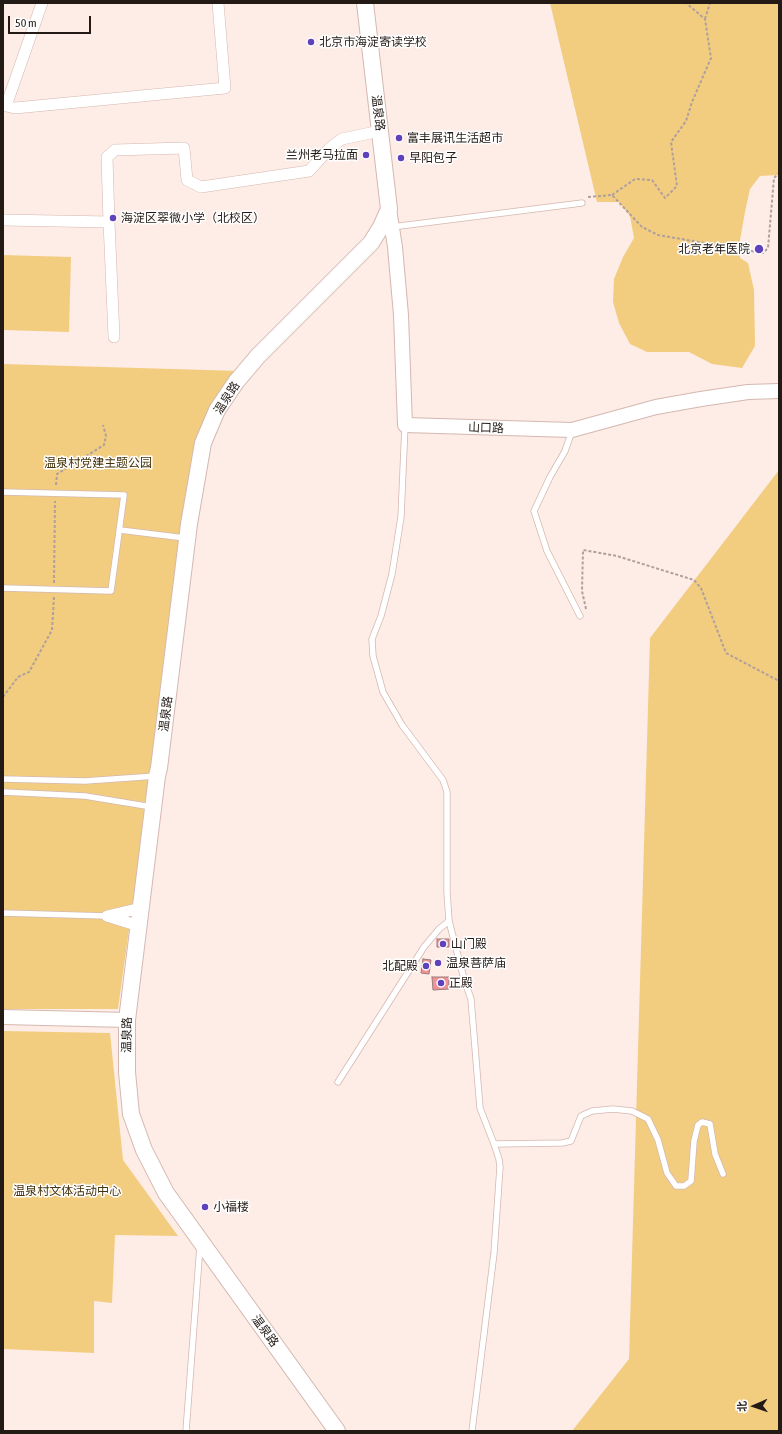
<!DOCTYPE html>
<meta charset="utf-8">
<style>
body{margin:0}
#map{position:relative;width:782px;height:1434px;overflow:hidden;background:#feece6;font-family:"Asap Condensed","Noto Sans SC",sans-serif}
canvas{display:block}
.frame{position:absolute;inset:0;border:4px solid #231a16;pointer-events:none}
.north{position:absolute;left:734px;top:1386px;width:40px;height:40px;-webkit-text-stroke:3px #fff;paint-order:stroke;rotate:268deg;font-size:11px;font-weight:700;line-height:16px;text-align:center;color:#231a16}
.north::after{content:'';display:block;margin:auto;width:14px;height:18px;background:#231a16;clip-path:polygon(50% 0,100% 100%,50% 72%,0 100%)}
.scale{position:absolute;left:8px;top:16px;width:83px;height:18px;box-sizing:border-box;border:2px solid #231a16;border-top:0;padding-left:5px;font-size:12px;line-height:14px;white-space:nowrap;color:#231a16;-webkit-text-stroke:3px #fff;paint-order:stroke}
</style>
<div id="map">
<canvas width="782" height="1434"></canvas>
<div class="frame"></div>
<div class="north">北</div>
<div class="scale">50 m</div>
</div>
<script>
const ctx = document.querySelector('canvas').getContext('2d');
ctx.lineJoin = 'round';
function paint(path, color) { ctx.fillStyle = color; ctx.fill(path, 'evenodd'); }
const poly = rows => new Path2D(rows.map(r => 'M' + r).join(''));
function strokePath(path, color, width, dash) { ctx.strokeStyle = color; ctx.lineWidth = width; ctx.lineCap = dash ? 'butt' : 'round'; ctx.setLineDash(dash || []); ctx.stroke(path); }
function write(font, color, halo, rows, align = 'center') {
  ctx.font = font + ' "Asap Condensed","Noto Sans SC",sans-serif'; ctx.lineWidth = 3; ctx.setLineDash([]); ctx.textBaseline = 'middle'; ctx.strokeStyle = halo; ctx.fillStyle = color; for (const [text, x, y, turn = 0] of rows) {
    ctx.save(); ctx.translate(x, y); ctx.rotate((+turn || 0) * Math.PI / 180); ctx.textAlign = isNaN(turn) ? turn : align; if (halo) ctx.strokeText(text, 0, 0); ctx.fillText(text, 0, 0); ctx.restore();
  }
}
paint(poly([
 [550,3,779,3,779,175,760,176,750,189,745,212,740,240,740,258,748,263,754,290,755,346,742,368,712,364,689,352,647,352,630,344,619,323,613,302,614,279,623,257,634,238,630,216,619,202,597,202],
 [3,255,71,257,69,332,3,330],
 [3,364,240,371,197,437,118,1009,3,1009],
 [779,470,779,1431,572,1431,629,1359,650,638],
 [3,1031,110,1033,123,1160,178,1236,115,1235,112,1303,94,1301,94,1353,3,1349]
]), '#f2cd80');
const building = poly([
 [437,939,449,939,449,947,437,947,437,939],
 [423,959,431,960,429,974,421,973,423,959],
 [432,977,449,977,449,989,433,990,432,977]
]);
paint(building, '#f09295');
strokePath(building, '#997d7d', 1);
const service = poly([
 [392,227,582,203],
 [405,425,401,517,392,574,381,616,372,639,373,656,383,692,402,725,443,780,447,792,447,892,449,921,464,979,471,999,480,1108,494,1144,499,1159,500,1167,494,1253,472,1431],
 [572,431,565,451,550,477,534,511,547,551,580,616],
 [3,492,124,495,111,591,3,588],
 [120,530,185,538],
 [3,779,85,781,156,776],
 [3,792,85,796,152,807],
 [3,913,107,916],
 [338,1082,424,947,439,929,449,921],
 [494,1144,562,1143,571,1141,581,1116,592,1111,613,1109,632,1111,648,1119,658,1140,667,1173,676,1186,684,1186,691,1181,694,1141,698,1125,702,1122,710,1124,715,1154,723,1174],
 [186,1431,200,1246]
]);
const minor = poly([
 [42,3,6,106,15,108,225,88,218,3],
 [3,220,109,222,107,157,115,150,184,148,187,180,201,187,309,171,331,147,342,139,380,131],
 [109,222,114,337],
 [139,926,107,916,141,908]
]);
const tertiary = poly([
 [389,209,395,247,401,315,405,425,572,430,656,407,701,399,748,392,779,391],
 [3,1017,127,1020]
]);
const secondary = poly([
 [337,1431,166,1193,144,1150,131,1114,127,1072,127,1020,157,776,159,768,189,524,203,443,217,410,236,382,258,356,371,243,381,227,389,209,365,3]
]);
strokePath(service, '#d4b8af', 7);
strokePath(minor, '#d4b8af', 12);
strokePath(tertiary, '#d4b8af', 16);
strokePath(secondary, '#d4b8af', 18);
strokePath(poly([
 [705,19,710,3],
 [612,195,635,179,652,180,665,198,677,186,671,142,686,121,692,102,711,58,705,19,686,3],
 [588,197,612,195,642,227,658,235,763,253,768,248,774,178,779,173],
 [56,485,57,474,104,445,106,436,103,425],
 [54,583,55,501],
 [586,609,582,591,583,550,617,556,694,580,701,588,726,653,779,681],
 [3,697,18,677,29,672,52,630,54,597]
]), '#afa09b', 2, [3, 2]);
strokePath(service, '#fff', 5.5);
strokePath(minor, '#fff', 11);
strokePath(tertiary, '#fff', 14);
strokePath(secondary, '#fff', 16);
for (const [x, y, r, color] of [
 [311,42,4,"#5f42bb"],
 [399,138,4,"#5f42bb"],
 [366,155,4,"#5f42bb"],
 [401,158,4,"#5f42bb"],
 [113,218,4,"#5f42bb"],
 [759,249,5,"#5f42bb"],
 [443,944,4,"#5f42bb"],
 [438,963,4,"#5f42bb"],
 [426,966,4,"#5f42bb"],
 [441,983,4,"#5f42bb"],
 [205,1207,4,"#5f42bb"]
]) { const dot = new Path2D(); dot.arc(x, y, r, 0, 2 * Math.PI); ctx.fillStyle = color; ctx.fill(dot); strokePath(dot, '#fff', 1.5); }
write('12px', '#231a16', '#fff', [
 ["北京市海淀寄读学校",319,42],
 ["富丰展讯生活超市",407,138],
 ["兰州老马拉面",358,155,"right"],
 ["早阳包子",409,158],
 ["海淀区翠微小学（北校区）",121,218],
 ["北京老年医院",750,249,"right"],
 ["山门殿",451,944],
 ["温泉菩萨庙",446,963],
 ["北配殿",418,966,"right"],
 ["正殿",449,983],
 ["小福楼",213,1207]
], 'left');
write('12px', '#231a16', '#fff', [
 ["温泉路",378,113,83],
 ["温泉路",227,398,-57],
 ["山口路",486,428,2],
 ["温泉路",166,714,-83],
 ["温泉路",127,1035,-89],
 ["温泉路",265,1331,54]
]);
write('12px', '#44330d', '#fff', [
 ["温泉村党建主题公园",98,463],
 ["温泉村文体活动中心",67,1191]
]);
</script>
